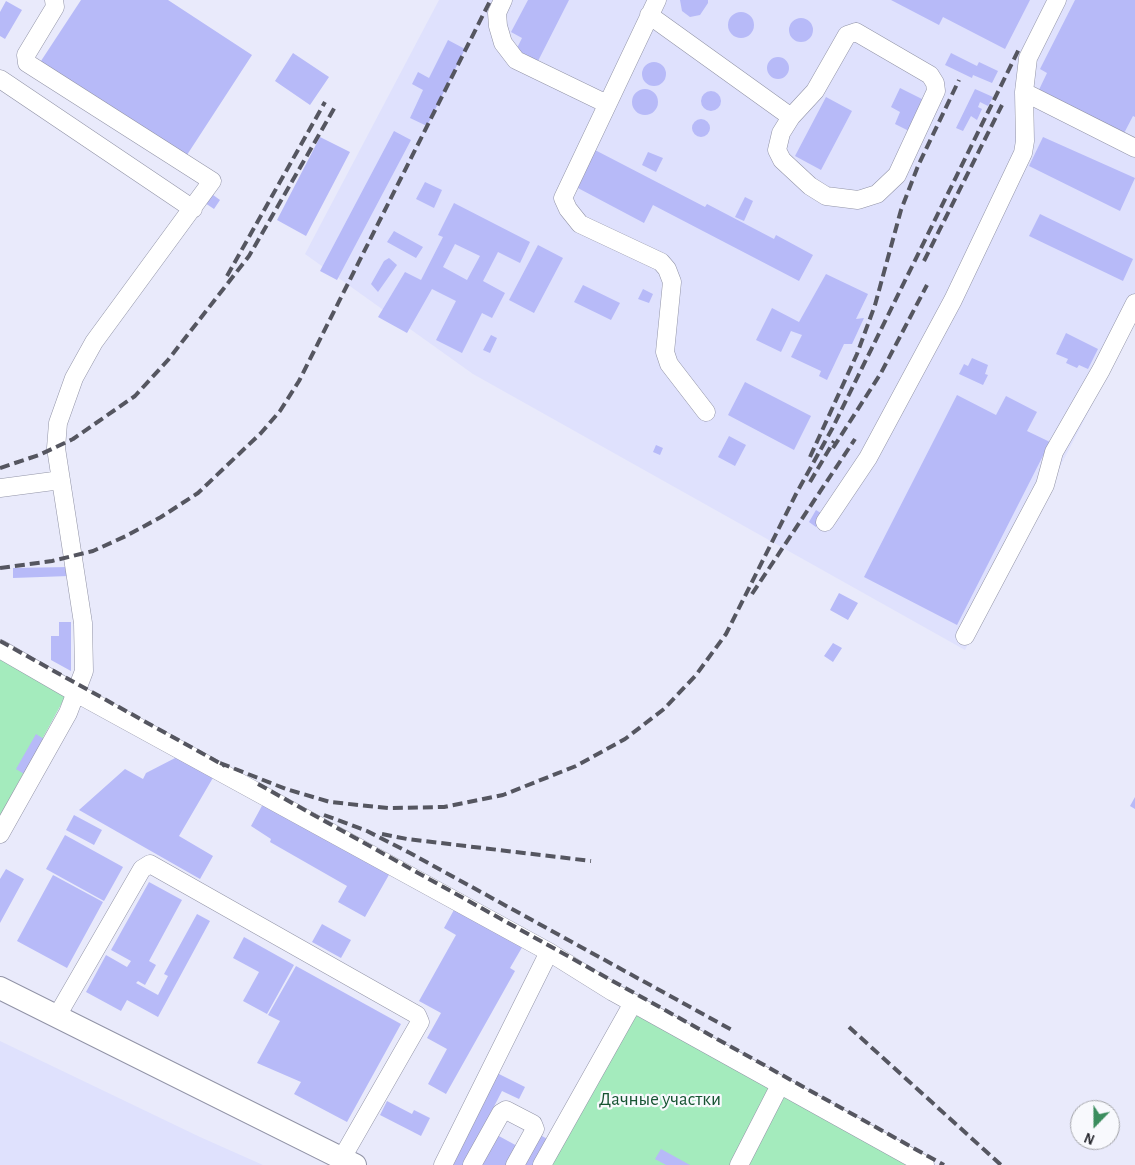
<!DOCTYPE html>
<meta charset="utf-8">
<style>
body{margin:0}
#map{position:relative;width:1135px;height:1165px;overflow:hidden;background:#e9eafb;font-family:"Alegreya Sans",sans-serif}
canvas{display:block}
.north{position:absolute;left:1070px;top:1100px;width:50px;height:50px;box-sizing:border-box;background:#f8f9fd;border:1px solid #a3a4a9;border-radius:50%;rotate:202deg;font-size:14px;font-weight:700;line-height:20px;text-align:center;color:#23242b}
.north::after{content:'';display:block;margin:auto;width:18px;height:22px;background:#3b8d5e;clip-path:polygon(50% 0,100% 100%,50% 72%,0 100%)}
</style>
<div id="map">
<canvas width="1135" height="1165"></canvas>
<div class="north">N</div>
</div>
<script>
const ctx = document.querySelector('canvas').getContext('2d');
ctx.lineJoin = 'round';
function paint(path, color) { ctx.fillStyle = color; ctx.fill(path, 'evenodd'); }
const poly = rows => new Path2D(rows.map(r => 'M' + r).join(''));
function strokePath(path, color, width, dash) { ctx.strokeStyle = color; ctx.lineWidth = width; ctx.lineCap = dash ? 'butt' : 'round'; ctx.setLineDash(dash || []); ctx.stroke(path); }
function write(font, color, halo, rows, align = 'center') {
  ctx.font = font + ' "Alegreya Sans",sans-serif'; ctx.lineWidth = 4.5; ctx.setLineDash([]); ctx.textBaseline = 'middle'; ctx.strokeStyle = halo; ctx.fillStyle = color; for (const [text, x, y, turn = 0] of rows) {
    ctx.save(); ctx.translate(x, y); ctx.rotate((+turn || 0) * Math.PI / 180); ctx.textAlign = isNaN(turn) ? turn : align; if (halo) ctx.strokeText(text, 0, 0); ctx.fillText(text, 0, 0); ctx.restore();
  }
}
paint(poly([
 [439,0,1135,0,1135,322,965,650,473,374,305,254],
 [0,1041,200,1137,263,1165,0,1165]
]), '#dfe1fd');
paint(poly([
 [0,653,69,690,0,816],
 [633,1009,913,1165,543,1165]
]), '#a4ebbd');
paint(poly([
 [81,0,168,0,252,55,185,158,39,64],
 [528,0,569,0,537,63,515,52,522,38,511,32],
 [680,0,708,0,708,3,700,15,690,17,682,11],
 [891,0,1030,0,1005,49,943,17,939,25],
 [1075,0,1135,0,1135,117,1133,116,1121,139,1036,96,1047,73,1040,69],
 [6,1,22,10,5,39,0,36,0,12],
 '728 25a13 13 0 1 1 26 0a13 13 0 1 1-26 0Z',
 '789 30a12 12 0 1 1 24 0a12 12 0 1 1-24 0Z',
 [448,40,465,49,427,126,410,118,423,90,412,84,418,72,429,78],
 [293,53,329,77,310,105,275,81],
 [951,53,977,66,979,62,998,71,992,83,973,75,972,78,945,65],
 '767 68a11 11 0 1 1 22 0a11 11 0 1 1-22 0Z',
 '642 74a12 12 0 1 1 24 0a12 12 0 1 1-24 0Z',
 [900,88,926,101,911,132,895,124,900,112,891,107],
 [975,89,993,97,988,106,980,102,978,107,982,109,977,120,971,116,963,131,956,128],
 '632 102a13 13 0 1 1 26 0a13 13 0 1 1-26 0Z',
 '701 101a10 10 0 1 1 20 0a10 10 0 1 1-20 0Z',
 [826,97,852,111,821,170,795,156],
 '692 128a9 9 0 1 1 18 0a9 9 0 1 1-18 0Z',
 [394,131,411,140,337,280,320,271],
 [320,137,350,152,306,236,277,220],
 [1043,137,1135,178,1120,211,1029,166],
 [595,150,705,207,707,204,774,239,776,235,813,255,799,281,653,205,644,223,576,187],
 [648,152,663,158,656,172,642,165],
 [425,182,442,190,434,208,416,199],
 [209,192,220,200,214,209,202,201],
 [745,197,753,201,744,221,735,217],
 [454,203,530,242,520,263,498,252,483,281,505,293,492,318,482,313,462,353,436,340,456,301,432,289,407,333,378,317,405,272,421,280,443,237,438,235],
 [455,244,480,256,467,280,443,267],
 [1040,214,1133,259,1123,281,1029,236],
 [394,231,423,247,416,258,387,242],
 [538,245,563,258,534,313,509,300],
 [389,258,397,265,378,292,371,284,384,261],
 [826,274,868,294,856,319,864,318,852,344,844,344,827,380,819,376,821,371,791,357,802,335,791,331,781,352,756,340,772,308,799,322],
 [583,285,620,303,611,320,574,302],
 [643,289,653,294,649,303,638,299],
 [1066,333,1098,349,1088,369,1079,365,1077,368,1066,363,1068,359,1056,354],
 [491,335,497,338,490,353,483,350],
 [972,358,988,365,985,374,988,375,983,385,959,374,964,364,968,366],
 [745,382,811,416,794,450,728,415],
 [957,395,996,415,1006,396,1037,412,1027,431,1050,442,957,625,864,577],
 [729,436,746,445,735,466,718,457],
 [656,445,663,448,660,455,653,452],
 [816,510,824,515,816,527,809,522],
 [69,567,69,576,13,578,13,568],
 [839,593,858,603,848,620,830,610],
 [59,622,71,622,71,671,51,660,51,636,59,636],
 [833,643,842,648,833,662,824,656],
 [36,734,44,739,24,774,16,769],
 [179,756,214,776,179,836,213,856,200,879,79,810,125,769,143,779,146,773],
 [1135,797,1135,809,1130,806],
 [264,802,390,873,365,917,338,902,347,886,270,842,271,839,251,826],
 [74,815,102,830,94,845,66,830],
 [65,835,123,867,104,901,46,869],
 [6,869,24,879,0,923,0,879],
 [53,875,103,902,67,968,17,941],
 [149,882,182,900,149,961,156,965,145,985,138,981,136,983,158,995,168,976,164,974,197,914,210,921,158,1017,127,1000,121,1011,86,992,106,955,127,967,131,961,111,950],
 [455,908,524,944,510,968,515,971,446,1094,428,1084,447,1049,427,1038,441,1013,419,1001,456,935,444,928],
 [322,924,351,940,341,958,312,942],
 [244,937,294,965,267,1014,243,1001,259,972,233,958],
 [296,966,401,1024,347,1122,294,1094,301,1082,257,1063,280,1021,268,1015],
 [495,1072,525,1087,519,1099,502,1091,464,1165,447,1165],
 [387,1101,412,1114,414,1110,430,1118,421,1136,380,1115],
 [497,1135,519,1147,509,1165,480,1165],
 [540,1135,553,1142,540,1165,523,1165],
 [661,1149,690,1165,666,1165,655,1159]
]), '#b7baf8');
const minor = poly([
 [503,0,497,13,498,26,503,43,516,60,607,104],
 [657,0,563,198,568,209,580,224,661,262,667,269,672,282,665,352,669,364,706,412],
 [649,15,791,117],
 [856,32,930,75,935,83,936,91,897,175,877,194,858,200,826,196,810,186,782,160,777,150,781,133,791,117,815,91,847,35,856,32],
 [0,79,193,209],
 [1024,92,1135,148],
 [0,488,61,480],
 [825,522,868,458,953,300,1023,153,1025,141,1024,92,1028,58,1057,0],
 [965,636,1045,485,1054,452,1101,370,1135,303],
 [0,649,76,693,549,952,613,992,925,1165],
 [0,834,68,713,84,671,83,623,56,448,58,423,74,378,94,342,212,181,27,63,26,55,55,7,54,0],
 [57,1016,142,869,150,864,417,1015,420,1022,342,1158],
 [443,1165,549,952],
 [472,1165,501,1113,506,1110,533,1124,535,1129,515,1165],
 [542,1165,633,1003],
 [739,1165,780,1085]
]);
const major = poly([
 [0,988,355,1165]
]);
strokePath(minor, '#9294a7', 19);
strokePath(major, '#9294a7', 24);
strokePath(minor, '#fff', 18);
strokePath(major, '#fff', 22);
strokePath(poly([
 [924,261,1002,105],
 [227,276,325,102],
 [833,448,881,373,927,285],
 [810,457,857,354,875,305,901,210,918,166,959,80],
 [0,468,39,455,73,439,135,396,168,360,249,256,335,107],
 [810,482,834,441],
 [0,568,52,561,93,551,126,536,161,517,198,493,261,433,280,411,299,381,490,1],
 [752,594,855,439],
 [0,641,225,766],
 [220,763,286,789,330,802,388,808,444,807,503,795,576,766,625,739,664,709,696,675,726,634,796,494,832,429,1020,47],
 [258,784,944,1165],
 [324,815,367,831,410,853,732,1030],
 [382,834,407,839,591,861],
 [849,1027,1001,1165]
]), '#555660', 4, [10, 5]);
write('19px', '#175433', '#f8f9fd', [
 ["Дачные участки",660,1099]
]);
</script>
